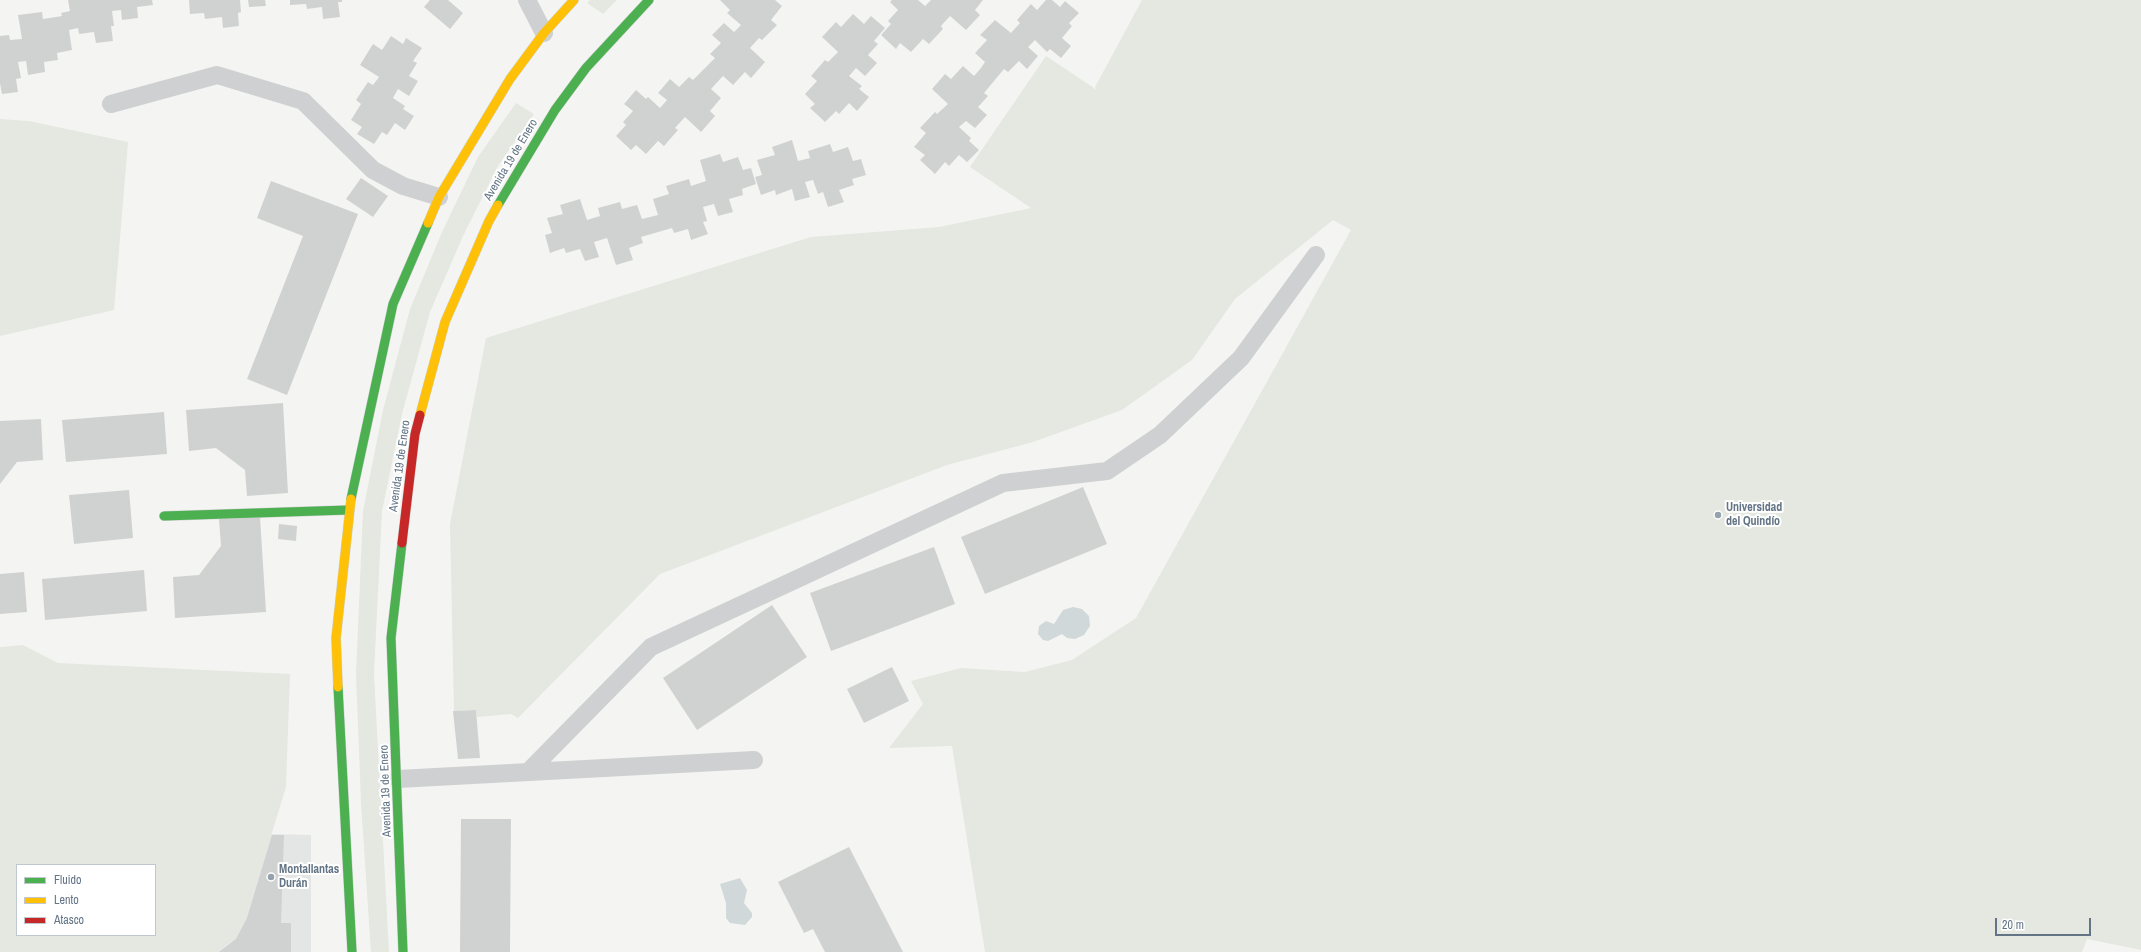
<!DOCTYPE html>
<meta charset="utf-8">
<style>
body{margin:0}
#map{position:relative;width:2141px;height:952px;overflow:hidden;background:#f4f5f2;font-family:"Archivo Narrow",sans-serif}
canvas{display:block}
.legend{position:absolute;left:16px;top:864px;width:140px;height:72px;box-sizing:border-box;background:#fff;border:1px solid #c0c7ce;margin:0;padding:5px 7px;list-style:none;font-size:12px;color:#627485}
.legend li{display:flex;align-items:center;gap:8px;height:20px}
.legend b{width:20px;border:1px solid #c0c7ce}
.scale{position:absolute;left:1995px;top:918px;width:96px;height:18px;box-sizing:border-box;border:2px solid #627485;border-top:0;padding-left:5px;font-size:12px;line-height:14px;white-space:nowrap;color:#627485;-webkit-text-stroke:3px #fff;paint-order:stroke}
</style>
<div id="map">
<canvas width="2141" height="952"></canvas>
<ul class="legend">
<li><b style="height:5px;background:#4caf50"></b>Fluido</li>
<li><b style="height:5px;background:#ffc107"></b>Lento</li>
<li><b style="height:5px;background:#c62828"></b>Atasco</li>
</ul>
<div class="scale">20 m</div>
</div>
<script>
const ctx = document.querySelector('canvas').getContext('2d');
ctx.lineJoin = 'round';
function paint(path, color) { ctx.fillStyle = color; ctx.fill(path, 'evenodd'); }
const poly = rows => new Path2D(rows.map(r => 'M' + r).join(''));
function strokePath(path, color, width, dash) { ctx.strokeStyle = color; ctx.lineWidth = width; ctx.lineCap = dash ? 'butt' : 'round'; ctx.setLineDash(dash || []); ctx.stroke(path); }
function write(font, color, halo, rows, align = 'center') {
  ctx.font = font + ' "Archivo Narrow",sans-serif'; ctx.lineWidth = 4; ctx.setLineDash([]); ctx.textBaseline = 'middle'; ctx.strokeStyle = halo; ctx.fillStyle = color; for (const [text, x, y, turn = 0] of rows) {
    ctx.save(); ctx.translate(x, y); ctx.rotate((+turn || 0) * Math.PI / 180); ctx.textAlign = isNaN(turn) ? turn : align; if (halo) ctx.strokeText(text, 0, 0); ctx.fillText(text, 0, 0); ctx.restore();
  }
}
paint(poly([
 [271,834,311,835,311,952,217,952,235,939,246,917]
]), '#e4e6e5');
paint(poly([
 [590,0,617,0,603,14,587,3],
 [1142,0,2141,0,2141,950,2087,939,2082,952,985,952,952,746,889,748,923,704,911,681,961,668,1025,672,1072,660,1136,618,1351,230,1333,220,1235,299,1192,360,1122,410,1033,442,947,465,660,574,518,718,511,714,477,717,476,710,454,711,450,524,486,338,811,237,939,227,1031,208,970,167,1046,56,1097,90,1095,87],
 [516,103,534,114,498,166,463,236,430,312,402,414,382,511,374,674,389,952,371,952,361,803,356,674,363,511,383,410,410,309,442,232,478,157],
 [0,119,29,121,128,142,114,310,0,336],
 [23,645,58,663,290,674,286,787,246,917,235,939,217,952,0,952,0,647],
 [17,865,155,865,155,935,17,935]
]), '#e4e8e0');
paint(poly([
 [1073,607,1082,609,1089,616,1090,626,1084,635,1075,639,1067,638,1062,634,1048,641,1043,640,1038,634,1039,626,1046,621,1054,624,1063,610],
 [740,878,747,890,744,903,752,913,752,917,745,925,730,923,726,918,726,903,720,884]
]), '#d0d8da');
paint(poly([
 [68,0,152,0,153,5,137,7,138,18,122,20,121,10,112,11,114,26,111,26,113,41,96,43,94,32,79,34,78,28,69,30,72,50,57,53,58,60,44,62,45,72,28,75,26,61,18,62,21,78,16,79,18,92,2,94,0,83,0,36,9,35,10,40,22,39,18,15,42,12,43,19,62,16,61,13,70,11],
 [189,0,240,0,241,12,238,13,239,26,223,28,222,17,205,19,204,13,190,14],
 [248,0,265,0,266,6,249,7],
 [290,0,342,0,342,2,338,2,340,17,323,19,322,7,307,9,306,4,290,5],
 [430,0,448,0,463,13,450,29,424,7],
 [720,0,775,0,782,6,771,20,777,25,762,40,759,38,750,48,765,62,751,78,745,72,733,85,723,76,711,89,721,98,710,111,715,116,701,132,685,117,675,128,678,130,664,146,658,141,646,154,636,145,631,150,616,136,626,125,623,122,633,111,624,104,636,90,646,99,648,97,660,108,667,100,658,93,670,79,679,87,689,77,693,80,715,58,710,54,721,43,712,35,724,23,734,32,741,25,727,13,730,10],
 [892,0,918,0,925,6,931,0,983,0,975,10,980,15,966,30,950,16,941,26,943,29,929,44,923,39,911,52,900,43,896,49,881,35,891,24,888,21,898,10,890,2],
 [1046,0,1052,0,1060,7,1065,1,1079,13,1069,23,1072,26,1062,38,1071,46,1061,58,1050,49,1047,52,1035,40,1028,47,1038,56,1027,69,1019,61,1008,72,1004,69,984,93,988,96,978,107,987,115,975,128,966,121,959,127,971,138,969,141,979,150,967,162,959,155,949,166,945,162,935,174,920,160,925,155,914,147,926,133,920,128,935,112,937,114,948,104,932,89,945,74,951,79,963,66,974,76,981,68,985,62,975,53,987,40,980,35,995,20,1011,33,1020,23,1017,20,1031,4,1037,10],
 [853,14,864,24,871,16,885,28,874,41,878,44,868,55,877,63,865,76,856,68,849,76,862,86,859,89,869,97,857,111,849,103,839,114,836,111,825,122,810,108,815,104,805,94,817,81,811,76,825,60,828,62,838,52,822,37,836,22,841,27],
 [391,36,403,44,406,38,422,48,413,61,417,63,409,76,418,81,409,96,398,89,393,98,405,106,403,109,414,116,405,130,395,123,387,135,382,132,374,144,357,134,362,127,351,120,361,104,356,100,368,82,373,85,379,77,360,65,373,44,382,50],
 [792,140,798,161,810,158,808,151,830,144,833,152,848,147,853,161,861,159,866,175,852,179,854,185,839,190,844,202,828,207,823,192,818,194,813,180,805,182,810,197,795,201,792,189,776,195,775,190,761,195,755,177,762,175,757,160,775,155,772,147],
 [720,154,723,162,738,157,743,170,751,168,756,184,742,189,743,195,729,199,733,212,718,216,714,204,703,207,707,221,703,222,708,234,691,240,688,229,674,233,672,228,641,237,643,243,629,248,633,260,616,265,607,238,594,242,599,257,585,261,580,249,566,253,564,248,550,253,545,235,552,233,547,218,563,214,560,205,580,199,587,220,600,216,598,208,620,202,622,209,637,205,642,219,658,215,653,199,669,194,666,186,689,179,691,186,706,181,700,160],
 [361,178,388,196,373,217,346,199],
 [271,181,358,214,287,395,247,379,303,236,257,218],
 [283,403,288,493,247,496,245,470,216,448,189,451,186,410],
 [164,412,167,454,66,462,62,420],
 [41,419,43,460,17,462,0,484,0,421],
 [1083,487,1107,544,985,594,961,537],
 [129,490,133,538,74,544,69,495],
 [260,517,266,612,175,618,173,577,199,575,221,546,219,519],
 [279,524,297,526,296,541,278,539],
 [934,547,955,604,831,651,810,593],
 [144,570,147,611,45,620,42,579],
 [24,572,27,612,0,614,0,574],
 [772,605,807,657,697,730,663,678],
 [892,667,909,701,864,723,847,689],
 [476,710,480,758,458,759,453,711],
 [461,819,511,819,510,952,460,952],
 [272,835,284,835,281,923,291,923,291,952,219,952,236,939,247,918],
 [849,847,903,952,825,952,813,929,804,933,778,882]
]), '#d0d2d2');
const fast = poly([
 [498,205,555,110,586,68,649,0],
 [351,499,393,304,428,223],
 [164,516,348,510],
 [402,543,391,638,403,952],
 [338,687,352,952]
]);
const slow = poly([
 [428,223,439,197,510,79,544,33,574,0],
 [420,415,445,322,489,221,498,205],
 [338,687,336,638,351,499]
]);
const jam = poly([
 [402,543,415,434,420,415]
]);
strokePath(fast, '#d0d2d3', 10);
strokePath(slow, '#d0d2d3', 10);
strokePath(jam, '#d0d2d3', 10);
strokePath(poly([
 [527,0,544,33],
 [111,104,217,75,303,101,373,170,403,186,439,197],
 [528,772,651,647,1003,483,1107,471,1160,435,1241,358,1316,255],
 [398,779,754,760]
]), '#cfd0d1', 18);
strokePath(fast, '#4caf50', 9);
strokePath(slow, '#ffc107', 9);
strokePath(jam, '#c62828', 9);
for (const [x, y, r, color] of [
 [1718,515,4,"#95a1ab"],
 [271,877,4,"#95a1ab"]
]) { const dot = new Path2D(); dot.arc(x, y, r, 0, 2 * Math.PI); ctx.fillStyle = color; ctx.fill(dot); strokePath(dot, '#fff', 1.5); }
write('12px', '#627485', '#fff', [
 ["Avenida 19 de Enero",511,160,-59],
 ["Avenida 19 de Enero",400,466,-82],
 ["Avenida 19 de Enero",386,791,-92]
]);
write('bold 12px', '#627485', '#fff', [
 ["Universidad",1726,508],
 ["del Quindío",1726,522],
 ["Montallantas",279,870],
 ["Durán",279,884]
], 'left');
</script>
